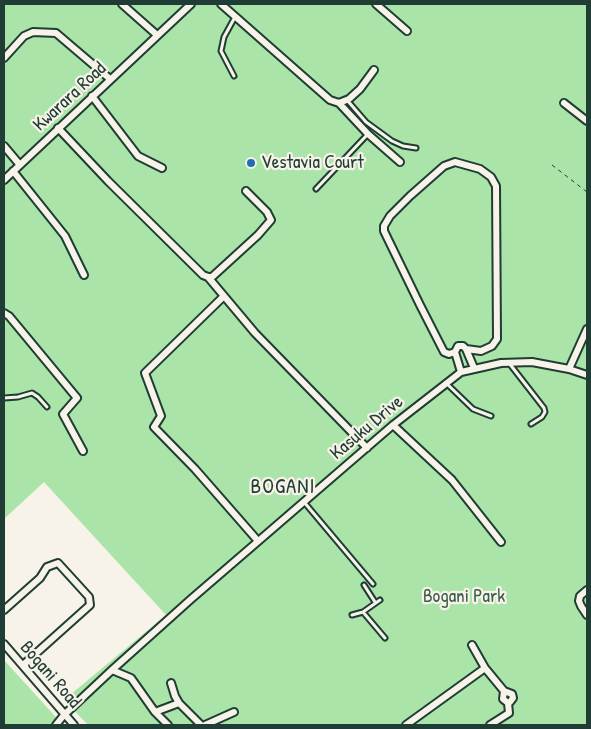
<!DOCTYPE html>
<style>
body{margin:0}
#map{position:relative;width:591px;height:729px;overflow:hidden;background:#f7f3e8;font-family:"Patrick Hand",sans-serif}
canvas{display:block}
.frame{position:absolute;inset:0;border:5px solid #1f3d34;pointer-events:none}
</style>
<div id="map">
<canvas width="591" height="729"></canvas>
<div class="frame"></div>
</div>
<script>
const ctx = document.querySelector('canvas').getContext('2d');
ctx.lineJoin = 'round';
function paint(path, color) { ctx.fillStyle = color; ctx.fill(path, 'evenodd'); }
const poly = rows => new Path2D(rows.map(r => 'M' + r).join(''));
function strokePath(path, color, width, dash) { ctx.strokeStyle = color; ctx.lineWidth = width; ctx.lineCap = dash ? 'butt' : 'round'; ctx.setLineDash(dash || []); ctx.stroke(path); }
function write(font, color, halo, rows, align = 'center') {
  ctx.font = font + ' "Patrick Hand",sans-serif'; ctx.lineWidth = 4.5; ctx.setLineDash([]); ctx.textBaseline = 'middle'; ctx.strokeStyle = halo; ctx.fillStyle = color; for (const [text, x, y, turn = 0] of rows) {
    ctx.save(); ctx.translate(x, y); ctx.rotate((+turn || 0) * Math.PI / 180); ctx.textAlign = isNaN(turn) ? turn : align; if (halo) ctx.strokeText(text, 0, 0); ctx.fillText(text, 0, 0); ctx.restore();
  }
}
paint(poly([
 [4,4,587,4,587,725,88,725,64,700,166,615,44,482,4,519],
 [4,660,63,725,4,725]
]), '#aae4a9');
const service = poly([
 [234,76,221,51,224,37,235,17],
 [347,100,366,122,392,141,403,146,416,148],
 [316,189,367,135],
 [509,363,544,408,545,412,542,417,531,424],
 [446,383,473,409,491,416],
 [4,398,18,397,32,393,38,397,47,407],
 [304,502,373,584],
 [364,585,375,602],
 [363,612,385,638],
 [352,615,363,612,380,600]
]);
const minor = poly([
 [122,4,157,35],
 [221,4,330,100,339,103,349,99,360,89,374,70],
 [376,4,407,31],
 [4,58,24,36,33,32,56,33,110,79],
 [92,96,138,156,162,168],
 [339,103,368,134,400,162],
 [564,103,587,121],
 [58,128,108,181,203,275,208,277,212,277,258,235,271,220,267,212,246,191],
 [4,146,20,165],
 [13,171,65,236,84,275],
 [4,180,191,4],
 [208,277,255,333,367,448],
 [224,296,145,373,161,416,154,427,195,469,258,541],
 [4,313,9,316,77,398,63,414,83,451],
 [455,352,449,354,444,352,420,305,384,231,384,226,390,216,410,196,444,166,455,162,480,169,491,177,496,186,497,339,492,346,481,351,466,349],
 [569,369,587,329],
 [461,372,455,352,458,346,463,346,466,349,474,368],
 [393,425,452,480,501,542],
 [587,590,580,596,579,601,581,606,587,615],
 [4,610,40,578,47,567,58,563,89,597,90,605,23,665],
 [4,644,74,725],
 [472,645,485,668,504,691,503,699,508,703,510,702,513,698,512,694,504,691],
 [112,670,131,678,155,712,168,725],
 [171,683,175,696,179,703],
 [155,712,179,703,201,725],
 [56,725,64,715,112,670,190,600,393,425,461,372,501,363,532,362,569,369,587,375],
 [205,725,234,712],
 [406,725,485,668],
 [490,725,509,713,508,703]
]);
strokePath(service, '#1f3d34', 7);
strokePath(minor, '#1f3d34', 10);
strokePath(poly([
 [552,165,587,192]
]), '#1f3d34', 1, [4, 4]);
strokePath(service, '#f7f3e8', 3);
strokePath(minor, '#f7f3e8', 6);
for (const [x, y, r, color] of [
 [251,163,5,"#1f6fb2"]
]) { const dot = new Path2D(); dot.arc(x, y, r, 0, 2 * Math.PI); ctx.fillStyle = color; ctx.fill(dot); strokePath(dot, '#f7f3e8', 2); }
write('19px', '#1f3d34', '#f7f3e8', [
 ["Kwarara Road",70,97,-43],
 ["Kasuku Drive",367,428,-40],
 ["Bogani Road",50,675,49]
]);
write('19px', '#1f3d34', '#f7f3e8', [
 ["Vestavia Court",261,163]
], 'left');
write('19px', '#3b5e4b', '#f7f3e8', [
 ["Bogani Park",464,597]
]);
ctx.letterSpacing = '1px';
write('21px', '#1f3d34', '#f7f3e8', [
 ["BOGANI",283,487]
]);
ctx.letterSpacing = '0px';
</script>
